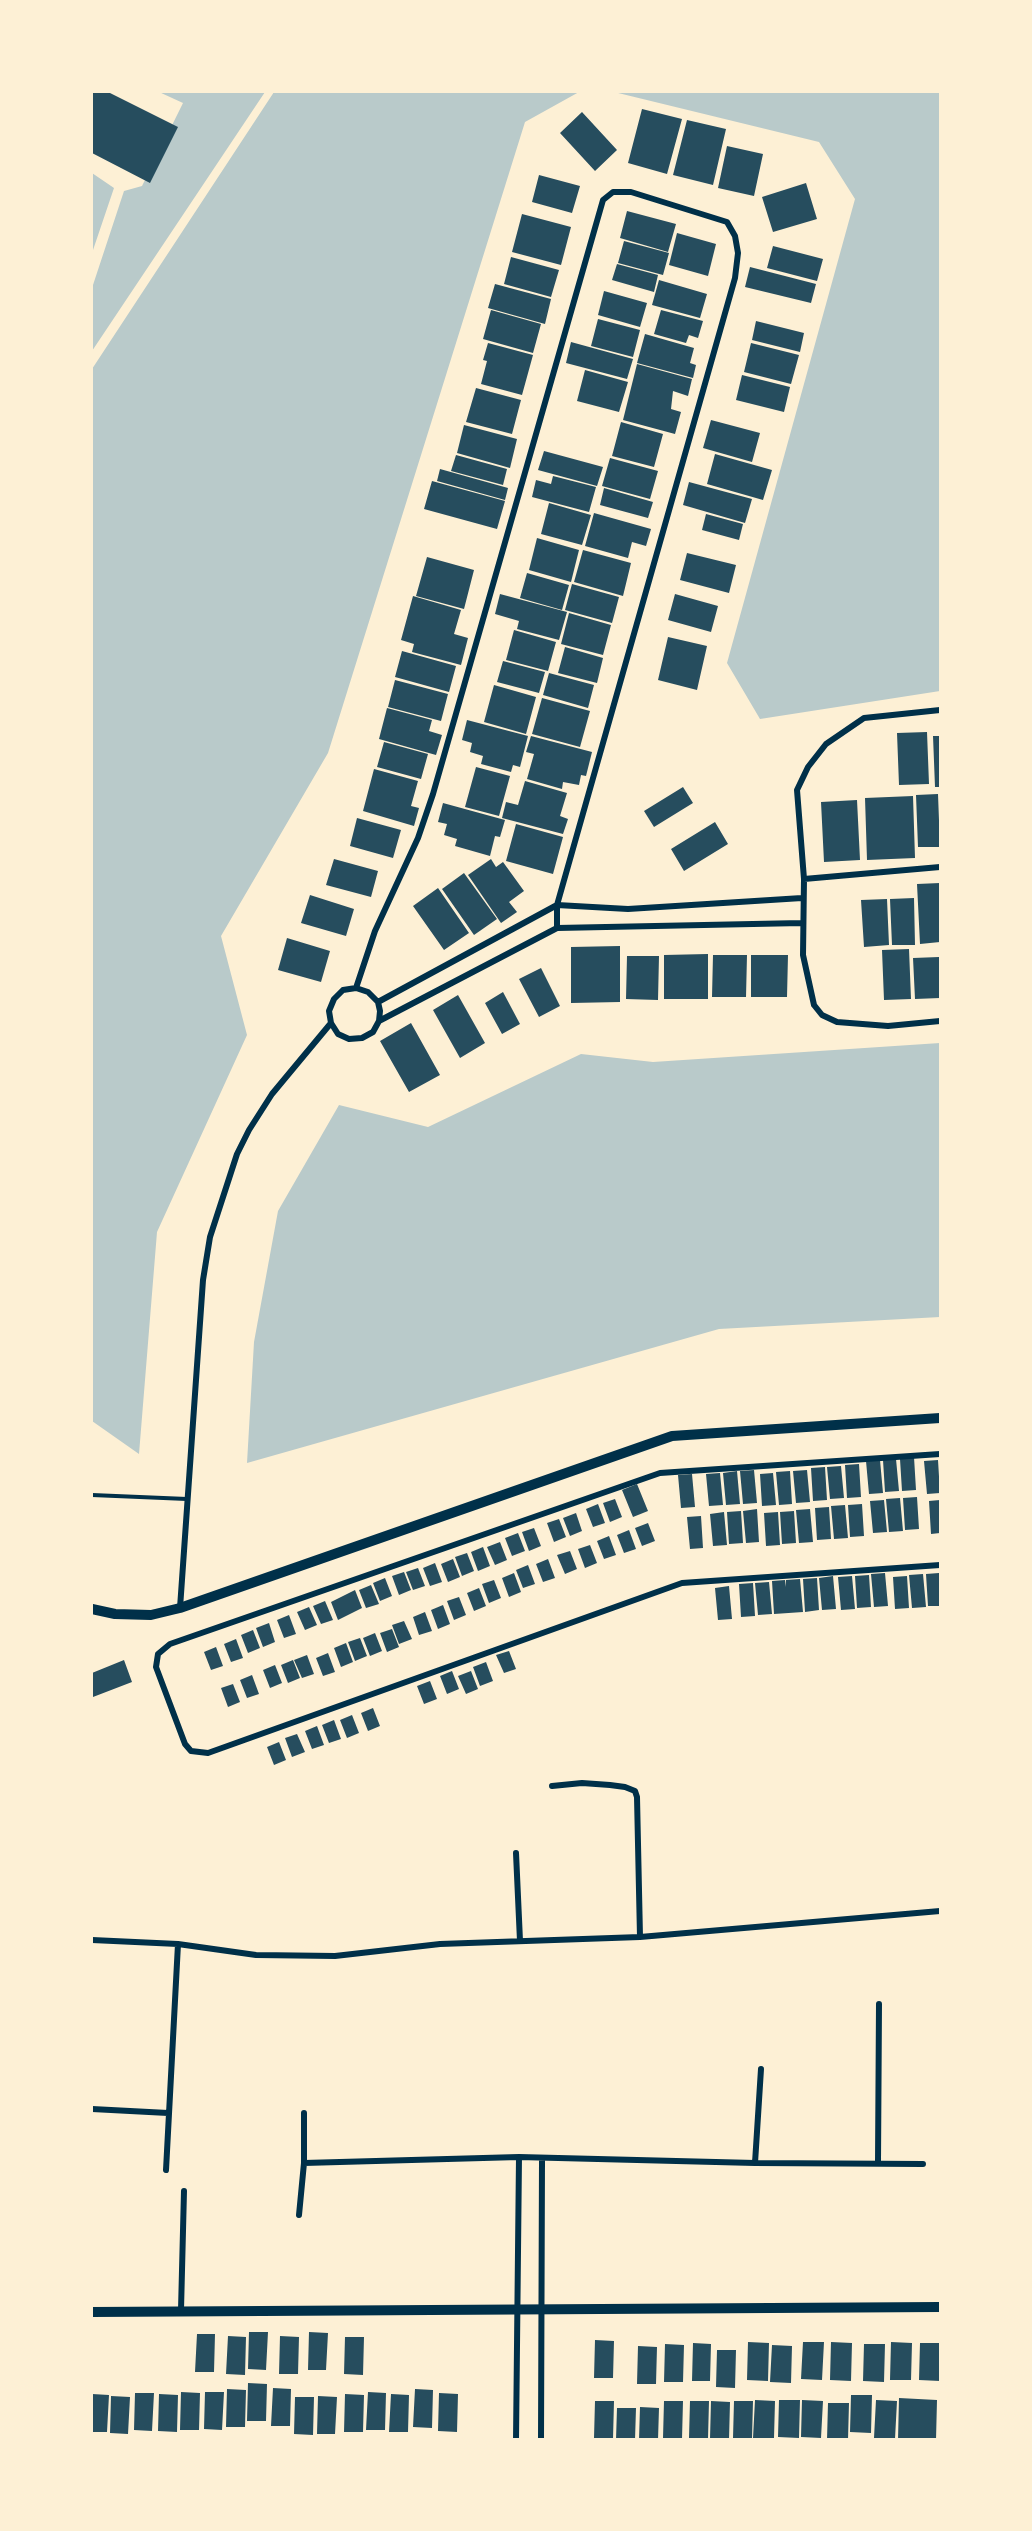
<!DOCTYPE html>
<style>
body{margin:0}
#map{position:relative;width:1032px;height:2531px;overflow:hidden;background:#fdf0d5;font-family:"Public Sans",sans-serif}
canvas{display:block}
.frame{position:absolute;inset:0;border:93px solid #fdf0d5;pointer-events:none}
</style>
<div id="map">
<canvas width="1032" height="2531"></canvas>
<div class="frame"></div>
</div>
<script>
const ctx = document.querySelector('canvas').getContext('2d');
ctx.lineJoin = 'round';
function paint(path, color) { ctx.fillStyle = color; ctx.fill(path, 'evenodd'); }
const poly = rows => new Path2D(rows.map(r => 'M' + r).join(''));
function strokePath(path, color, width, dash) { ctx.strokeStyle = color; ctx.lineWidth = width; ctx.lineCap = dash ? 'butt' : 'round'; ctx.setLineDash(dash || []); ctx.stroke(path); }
paint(poly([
 [159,92,265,92,92,351,92,288,124,191,142,186,183,103],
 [274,92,579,92,525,122,328,753,221,936,247,1035,157,1232,139,1454,92,1421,92,369],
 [614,92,940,92,940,691,760,719,727,663,855,199,819,142],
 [92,173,114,188,92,253],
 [940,1043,940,1317,719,1329,247,1463,254,1342,278,1211,339,1105,428,1127,581,1054,653,1062]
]), '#b9caca');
paint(poly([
 [92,92,108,92,178,127,150,183,92,153,93,142,92,141],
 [642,109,682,119,667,174,628,163],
 [582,112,617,150,595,171,560,133],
 [687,120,726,129,713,185,673,175],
 [727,146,763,154,754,196,718,188],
 [539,175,580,186,572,213,532,202],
 [806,183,817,219,773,232,762,197],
 [627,211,676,224,668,252,620,238],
 [522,214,571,227,561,265,512,252],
 [677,233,716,244,708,276,669,265],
 [624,241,669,253,663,275,618,263],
 [773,246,823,259,817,281,767,268],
 [511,257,559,270,551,297,504,284],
 [617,264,658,275,654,292,612,280],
 [750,267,816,284,811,303,745,287],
 [659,280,707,294,700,318,652,305],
 [495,284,551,299,545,324,488,308],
 [604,291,647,303,640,327,598,315],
 [491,310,541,324,533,353,483,339],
 [661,310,703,321,698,338,689,335,686,343,654,334],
 [598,319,640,330,633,357,591,346],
 [756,321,804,333,800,352,752,340],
 [645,334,694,348,690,363,696,365,693,378,637,363],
 [571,342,633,359,627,379,566,363],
 [488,343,533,355,522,395,481,384,487,361,483,360],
 [751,343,799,355,791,384,744,372],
 [637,364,692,379,688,396,673,391,671,409,681,412,675,434,623,420],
 [585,370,628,382,619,412,577,401],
 [742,375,790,387,784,412,736,400],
 [476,388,521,400,512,434,466,422],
 [711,420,760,433,752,462,703,448],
 [621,422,663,434,654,467,612,456],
 [464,425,517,439,510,468,457,453],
 [544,451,603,467,597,486,538,470],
 [715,454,772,470,763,500,707,484],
 [456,455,507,469,503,485,451,471],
 [610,458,658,471,650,499,602,486],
 [440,469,508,488,505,500,437,481],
 [553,476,596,487,589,512,532,497,536,480,551,484],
 [432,481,505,501,497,529,424,509],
 [689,482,752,499,745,523,683,505],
 [604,488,653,502,648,518,600,505],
 [549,503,591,515,582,545,541,534],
 [594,513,651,529,646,546,632,542,628,558,585,546],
 [706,514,743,524,739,540,702,530],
 [537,538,579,550,571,582,529,570],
 [583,550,631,563,623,596,574,582],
 [687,553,736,565,729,593,680,580],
 [427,557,474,570,464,609,416,596],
 [527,573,569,585,562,610,520,598],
 [572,584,619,597,612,623,565,610],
 [500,594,567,612,559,640,517,629,519,621,495,614],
 [675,594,718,606,711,632,668,620],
 [413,596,461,610,454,634,468,638,461,665,412,652,414,644,401,640],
 [569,613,611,625,603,655,561,644],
 [514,630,556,642,548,671,506,660],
 [668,637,707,646,697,690,658,680],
 [565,647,603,658,597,683,558,673],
 [402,651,456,666,449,692,395,677],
 [503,661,545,672,539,693,497,682],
 [549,673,594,685,588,708,543,695],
 [395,680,448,694,441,721,388,707],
 [494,685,536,697,526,734,484,722],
 [542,698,590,711,580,747,532,734],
 [387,708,432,720,429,731,442,735,436,755,379,739],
 [467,720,528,736,520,767,513,765,511,772,481,764,483,756,470,752,472,743,462,740],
 [927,732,929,784,899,785,897,733],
 [531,736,592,752,586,776,581,775,579,785,563,782,562,789,527,779,534,754,526,752],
 [933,736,940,736,940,787,935,787],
 [384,742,428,754,421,779,377,767],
 [476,767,510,776,499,816,465,807],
 [374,769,418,781,411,806,419,808,414,826,363,811],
 [525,781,567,793,560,816,568,819,563,834,502,818,506,802,518,805],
 [683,787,693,803,654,827,644,811],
 [938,794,940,847,918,847,916,795],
 [913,796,915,858,867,860,865,798],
 [857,800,860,860,824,862,821,802],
 [443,803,505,820,500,837,495,836,490,856,455,846,457,839,444,835,447,824,438,822],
 [357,818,401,830,393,858,350,846],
 [715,822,728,844,684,871,671,849],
 [516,824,563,837,553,874,506,861],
 [334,859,378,871,371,897,326,885],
 [491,859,496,867,503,862,524,891,509,902,517,912,501,923,468,875],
 [464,873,497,919,474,935,442,889],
 [940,883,940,942,920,944,917,884],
 [438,888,469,933,444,950,413,906],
 [310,895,354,909,346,936,301,923],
 [914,898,915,945,892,945,890,899],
 [887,899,889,945,864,947,861,900],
 [287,938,330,951,321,982,278,970],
 [620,946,620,1002,571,1003,571,947],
 [909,949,911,999,884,1000,882,950],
 [708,954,708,999,664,999,664,955],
 [713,955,747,955,746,997,712,997],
 [751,955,788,955,787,997,751,997],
 [627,956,659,956,658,1000,626,999],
 [939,957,940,998,915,999,913,958],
 [541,968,560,1006,539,1017,519,979],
 [503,992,520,1024,502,1034,485,1003],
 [458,995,485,1043,460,1058,433,1010],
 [411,1023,440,1075,409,1092,380,1041],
 [914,1457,916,1490,902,1491,900,1459],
 [896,1459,899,1491,885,1492,883,1460],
 [880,1460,883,1493,869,1494,866,1461],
 [938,1460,940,1493,927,1494,924,1461],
 [859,1464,861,1497,847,1498,845,1465],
 [841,1466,844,1498,830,1499,827,1467],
 [825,1467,827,1500,813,1501,811,1468],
 [754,1470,757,1503,743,1504,740,1471],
 [807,1470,810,1502,796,1503,793,1471],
 [737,1471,740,1504,726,1505,723,1473],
 [790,1471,792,1504,779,1505,776,1472],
 [720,1473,723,1505,709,1506,706,1474],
 [773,1473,776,1505,762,1506,760,1474],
 [692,1474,695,1507,681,1508,678,1475],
 [637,1484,648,1511,633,1517,622,1490],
 [917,1497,919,1529,905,1530,903,1498],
 [900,1498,903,1531,889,1532,886,1499],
 [615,1499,622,1517,610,1522,603,1503],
 [884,1500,887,1532,873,1533,870,1501],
 [940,1500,940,1533,931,1534,929,1501],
 [598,1504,605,1523,593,1527,586,1509],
 [862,1504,864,1536,850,1537,848,1505],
 [845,1505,848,1538,834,1539,831,1506],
 [829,1507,831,1539,817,1540,815,1508],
 [757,1509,759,1542,746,1543,743,1511],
 [810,1509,813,1542,799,1543,796,1510],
 [741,1511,743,1543,729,1544,727,1512],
 [794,1511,796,1543,782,1544,780,1512],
 [724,1512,727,1545,713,1546,710,1514],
 [778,1512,780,1545,766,1546,764,1513],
 [576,1513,582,1531,570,1536,563,1518],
 [701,1516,703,1548,690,1549,687,1517],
 [559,1519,566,1537,554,1542,547,1523],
 [648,1523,655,1541,642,1546,635,1528],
 [534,1528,541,1546,529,1551,522,1532],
 [629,1530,636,1549,624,1553,617,1535],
 [518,1533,525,1551,512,1556,505,1538],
 [609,1536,616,1555,604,1559,597,1541],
 [500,1542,507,1560,495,1565,487,1547],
 [590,1545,597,1563,585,1568,578,1549],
 [483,1547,490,1566,478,1571,471,1552],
 [570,1551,577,1569,565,1574,557,1555],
 [467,1553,474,1571,462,1576,455,1557],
 [453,1559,460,1577,448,1582,441,1564],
 [548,1559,555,1578,543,1582,536,1564],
 [435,1563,442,1582,430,1586,423,1568],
 [528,1565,535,1584,523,1588,516,1570],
 [418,1568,425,1586,413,1590,406,1572],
 [404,1572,411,1590,399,1595,392,1576],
 [514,1573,521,1592,509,1597,502,1578],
 [885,1573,888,1606,874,1607,871,1574],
 [939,1573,940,1606,928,1606,926,1574],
 [923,1574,926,1607,912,1608,909,1575],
 [869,1575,871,1607,857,1608,855,1576],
 [833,1576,836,1609,822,1610,819,1578],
 [852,1576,855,1609,841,1610,838,1577],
 [907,1576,909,1608,895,1609,893,1577],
 [385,1578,392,1596,380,1601,373,1583],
 [817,1578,819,1610,805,1612,803,1579],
 [800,1579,803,1612,774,1614,772,1581,785,1580,786,1587,786,1580],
 [494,1580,501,1598,489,1603,482,1584],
 [769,1582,772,1614,758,1615,755,1583],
 [753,1583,755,1616,741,1617,739,1584],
 [371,1585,379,1604,366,1608,359,1590],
 [729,1586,732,1619,718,1620,715,1588],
 [479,1588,486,1606,474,1611,467,1593],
 [355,1590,362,1608,338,1620,331,1602],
 [459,1597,466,1615,454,1620,447,1601],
 [325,1601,333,1620,321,1624,313,1606],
 [443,1605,450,1624,438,1629,431,1610],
 [309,1607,317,1625,305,1630,297,1612],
 [425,1612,432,1631,419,1635,413,1617],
 [289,1615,296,1634,284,1638,277,1620],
 [404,1621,412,1639,399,1644,392,1625],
 [269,1623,275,1642,263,1647,256,1628],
 [392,1629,399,1647,387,1652,380,1633],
 [253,1630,260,1648,248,1653,241,1635],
 [375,1633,382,1651,370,1656,363,1638],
 [360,1638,367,1656,355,1661,348,1642],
 [236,1639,243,1658,231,1662,224,1644],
 [346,1643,353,1662,341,1667,334,1648],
 [216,1647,223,1666,211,1670,204,1652],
 [509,1651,516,1669,504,1673,496,1655],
 [328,1653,335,1672,323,1676,316,1658],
 [307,1655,314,1674,302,1678,294,1660],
 [124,1660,132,1682,93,1697,92,1673],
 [293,1660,300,1678,288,1683,281,1665],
 [486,1662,493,1681,480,1686,473,1667],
 [275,1665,282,1683,270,1688,263,1670],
 [452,1671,459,1689,447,1694,440,1676],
 [471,1671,478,1689,466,1694,458,1676],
 [252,1675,259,1694,247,1698,240,1680],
 [430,1681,437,1699,424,1704,417,1686],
 [233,1684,240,1702,228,1707,221,1688],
 [373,1708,380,1726,368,1731,361,1713],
 [352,1715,359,1733,347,1738,340,1720],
 [334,1720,341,1739,329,1743,322,1725],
 [317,1726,324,1745,312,1749,305,1731],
 [297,1734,305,1752,292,1757,285,1738],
 [279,1742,286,1760,274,1765,267,1747],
 [249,2332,268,2332,266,2370,248,2369],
 [309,2332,328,2333,326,2370,308,2370],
 [197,2334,215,2334,214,2372,195,2372],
 [228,2336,246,2337,245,2375,226,2374],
 [280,2336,299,2337,298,2374,279,2374],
 [345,2337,364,2337,363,2375,344,2374],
 [595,2340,614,2341,613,2378,594,2378],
 [748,2342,769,2343,768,2381,747,2380],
 [803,2342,824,2342,822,2380,801,2379],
 [831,2342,852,2343,851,2381,830,2380],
 [891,2342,912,2343,911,2380,890,2380],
 [693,2343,711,2344,710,2381,692,2381],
 [920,2343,940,2343,940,2381,919,2380],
 [665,2344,684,2345,683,2382,664,2382],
 [864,2344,885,2344,884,2382,863,2381],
 [772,2345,792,2346,791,2383,770,2382],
 [638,2346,657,2347,656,2384,637,2384],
 [717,2350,736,2350,735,2388,716,2387],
 [248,2383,267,2384,266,2421,247,2421],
 [273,2388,291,2389,290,2426,271,2426],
 [227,2389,246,2390,245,2427,226,2427],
 [415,2389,433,2390,432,2428,413,2427],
 [181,2392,200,2393,199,2430,180,2430],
 [205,2392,224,2392,222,2430,204,2429],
 [368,2392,386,2393,385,2430,366,2430],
 [135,2393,154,2393,152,2431,134,2430],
 [439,2393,458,2394,457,2432,438,2431],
 [92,2394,109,2395,107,2432,92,2432],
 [159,2394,178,2395,177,2432,158,2431],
 [345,2394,364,2395,363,2432,344,2432],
 [391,2394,409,2395,408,2432,389,2432],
 [851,2395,872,2395,871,2433,850,2432],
 [111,2396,130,2397,128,2434,110,2433],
 [318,2396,337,2397,335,2434,317,2434],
 [295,2397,314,2397,313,2435,294,2434],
 [899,2398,937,2400,936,2440,898,2440],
 [755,2400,775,2401,774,2438,753,2438],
 [779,2400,800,2400,799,2438,778,2437],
 [802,2400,823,2401,821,2438,801,2437],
 [876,2400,897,2401,895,2439,874,2438],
 [595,2401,614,2401,613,2439,594,2438],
 [664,2401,683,2401,682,2439,663,2438],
 [690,2401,709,2401,708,2439,689,2438],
 [711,2401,730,2402,729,2440,710,2439],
 [734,2401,753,2401,752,2439,733,2438],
 [828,2403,849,2403,848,2440,827,2440],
 [640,2407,659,2408,658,2440,639,2440],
 [617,2408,636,2408,635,2440,616,2440]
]), '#264d5e');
strokePath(poly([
 [92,1495,187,1499]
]), '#003049', 4);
strokePath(poly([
 [940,710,864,718,826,744,808,767,797,790,804,879,803,955,814,1005,822,1015,837,1022,888,1026,940,1021],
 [804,879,940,867],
 [356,988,375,931,418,838,433,794,603,200,613,192,631,192,727,222,735,236,738,253,735,278,557,905,557,928],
 [378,1002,557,905,628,909,802,898],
 [379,1021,380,1011,378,1002,368,992,356,988,343,990,334,999,329,1011,331,1023,338,1034,349,1039,362,1038,373,1032,379,1021,557,928,802,923],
 [940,1454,660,1473,170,1644,158,1654,156,1667,185,1744,191,1751,208,1753,682,1583,940,1565],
 [180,1608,203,1280,210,1237,237,1154,249,1130,272,1094,331,1023],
 [552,1786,582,1783,610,1785,625,1787,635,1791,637,1797,640,1937],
 [516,1853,520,1941],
 [92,1940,178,1944,256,1955,335,1956,440,1944,640,1937,940,1911],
 [92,2109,168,2113],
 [878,2162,879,2004],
 [304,2163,519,2157,755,2163,923,2164],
 [755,2163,761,2069],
 [166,2170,178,1944],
 [299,2215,304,2163,304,2113],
 [181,2310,184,2191],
 [516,2440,519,2157],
 [541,2440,542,2159]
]), '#003049', 6);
strokePath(poly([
 [92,1609,115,1614,151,1615,180,1608,672,1436,940,1418],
 [92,2312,940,2307]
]), '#003049', 10);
</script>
